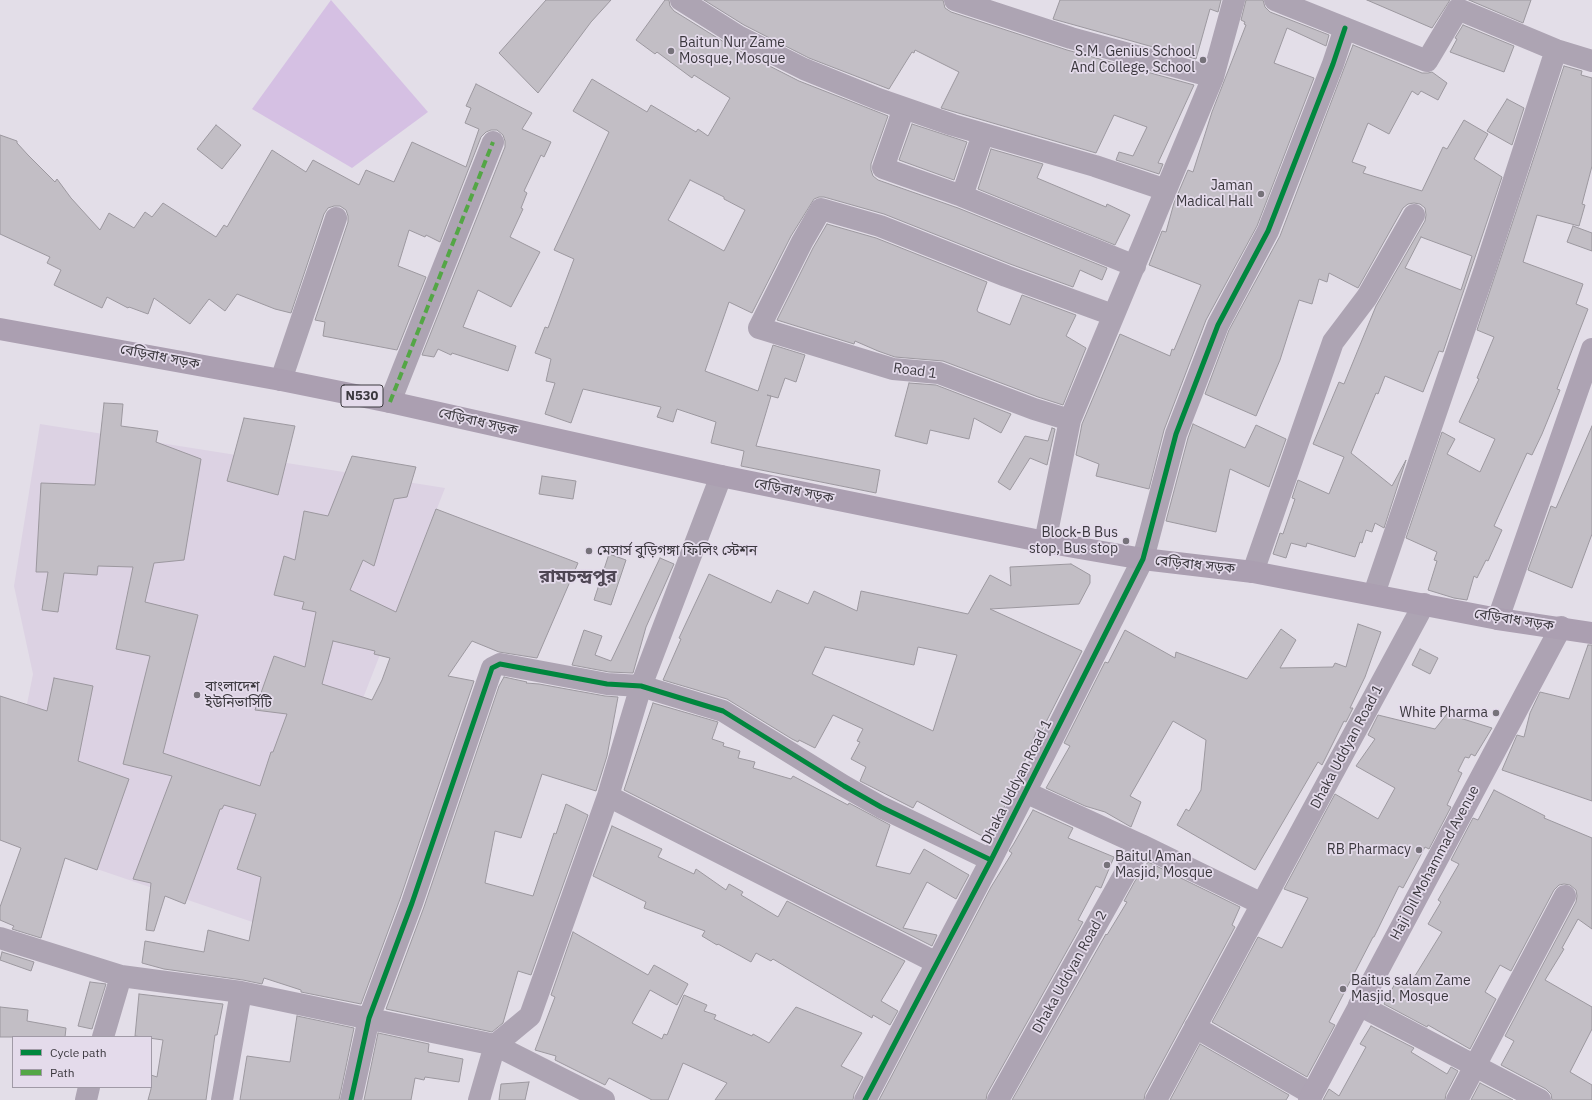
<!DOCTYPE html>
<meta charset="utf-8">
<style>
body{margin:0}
#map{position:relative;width:1592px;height:1100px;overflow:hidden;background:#e3dee8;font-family:"IBM Plex Sans",sans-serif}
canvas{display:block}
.legend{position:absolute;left:12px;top:1036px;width:140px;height:52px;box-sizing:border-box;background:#e4dbeb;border:1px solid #a09aa6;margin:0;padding:5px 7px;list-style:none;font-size:12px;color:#3b383e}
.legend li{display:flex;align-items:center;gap:8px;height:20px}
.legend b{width:20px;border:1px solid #a09aa6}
</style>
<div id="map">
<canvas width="1592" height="1100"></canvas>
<ul class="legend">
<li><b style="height:5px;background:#00873e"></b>Cycle path</li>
<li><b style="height:5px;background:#54a646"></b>Path</li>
</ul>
</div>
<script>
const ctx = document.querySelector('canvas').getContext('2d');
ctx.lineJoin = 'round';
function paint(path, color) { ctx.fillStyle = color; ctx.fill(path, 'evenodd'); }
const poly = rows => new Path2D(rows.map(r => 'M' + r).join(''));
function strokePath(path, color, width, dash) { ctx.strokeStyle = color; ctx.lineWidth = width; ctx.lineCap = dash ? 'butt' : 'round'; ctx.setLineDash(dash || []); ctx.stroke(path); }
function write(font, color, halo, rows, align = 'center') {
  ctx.font = font + ' "IBM Plex Sans","Noto Sans Bengali",sans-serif'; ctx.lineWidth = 3.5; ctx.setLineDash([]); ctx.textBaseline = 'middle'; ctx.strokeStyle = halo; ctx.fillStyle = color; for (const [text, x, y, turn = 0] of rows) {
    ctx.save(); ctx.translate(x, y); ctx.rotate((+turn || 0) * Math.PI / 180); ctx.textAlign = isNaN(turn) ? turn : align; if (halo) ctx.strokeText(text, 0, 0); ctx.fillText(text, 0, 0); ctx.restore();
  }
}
paint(poly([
 [40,424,445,488,273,929,0,836,0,715,23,724,33,674,14,586]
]), '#dcd2e3');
paint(poly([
 [331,0,428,112,352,168,252,109]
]), '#d5c0e3');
const building = poly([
 [546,0,611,0,591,22,538,93,499,53,546,0],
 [665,0,669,0,670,6,674,11,732,47,799,81,888,116,871,164,871,170,873,176,878,180,958,208,1107,268,1102,280,1080,270,1073,287,1010,264,884,214,824,197,819,197,814,199,791,236,752,313,729,302,705,371,758,391,773,345,805,355,796,382,785,378,778,398,767,395,771,396,756,446,880,470,876,493,741,466,744,451,711,443,716,422,677,409,673,422,657,417,661,407,583,389,571,423,545,414,555,383,546,381,551,359,535,353,545,327,548,328,574,259,554,250,609,132,573,111,592,79,647,112,651,105,696,132,698,129,708,136,730,98,694,75,692,78,657,52,655,54,636,40,665,0],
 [690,180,724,197,724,199,745,210,724,251,668,220,690,180],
 [704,0,943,0,945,8,951,12,1067,50,1194,85,1158,163,1163,164,1159,174,1116,160,1119,152,1133,156,1147,127,1114,115,1096,153,941,108,959,72,915,50,914,53,912,52,889,89,809,58,744,25,704,0],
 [1060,0,1221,0,1218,12,1210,9,1196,59,1053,19,1060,0],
 [1246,0,1263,0,1265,7,1270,12,1329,35,1326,46,1287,28,1274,63,1314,78,1257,226,1206,320,1164,430,1149,489,1096,476,1099,464,1076,455,1082,424,1120,334,1170,356,1172,349,1174,350,1201,285,1149,265,1162,231,1166,232,1174,203,1188,170,1193,172,1212,112,1246,25,1244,24,1245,22,1241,20,1246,0],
 [1367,0,1450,0,1432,28,1367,0],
 [1469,0,1531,0,1523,23,1469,0],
 [1463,25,1514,46,1504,72,1450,52,1457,39,1455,38,1463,25],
 [1353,45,1422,73,1428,73,1432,72,1447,83,1438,100,1421,91,1418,95,1412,91,1389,134,1368,123,1352,162,1366,167,1363,173,1422,191,1443,147,1447,149,1464,120,1488,134,1474,159,1502,177,1443,352,1439,351,1423,392,1385,376,1378,394,1376,393,1351,453,1392,486,1406,460,1384,528,1375,523,1372,532,1366,530,1362,543,1360,542,1355,557,1307,543,1306,547,1291,543,1286,558,1273,554,1280,533,1283,534,1295,499,1292,498,1298,480,1329,494,1344,457,1313,444,1339,382,1344,384,1376,306,1425,221,1426,215,1425,208,1420,204,1414,203,1408,204,1403,208,1358,288,1329,273,1327,282,1319,279,1312,304,1299,300,1280,360,1256,416,1205,394,1229,330,1280,236,1353,45],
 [1421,237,1472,256,1461,290,1405,268,1421,237],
 [1564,66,1582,71,1581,75,1592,78,1592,166,1582,204,1585,205,1579,226,1537,215,1523,262,1583,284,1576,304,1588,309,1557,389,1560,390,1542,434,1532,455,1527,453,1494,526,1502,530,1488,561,1486,560,1477,578,1474,576,1467,600,1454,598,1428,590,1437,561,1434,560,1437,552,1406,538,1442,432,1455,439,1447,454,1480,472,1495,439,1459,422,1479,379,1477,378,1494,337,1477,330,1564,66],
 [476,84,532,113,522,129,551,142,544,157,541,155,524,191,527,193,521,208,523,209,510,237,540,252,511,307,478,290,463,327,516,346,508,371,452,353,451,355,438,349,434,357,422,355,505,147,505,141,503,135,497,130,491,130,486,132,481,137,440,242,426,235,425,237,409,230,398,266,426,277,397,350,323,336,325,322,315,320,348,222,348,216,346,210,340,206,334,206,328,208,324,214,291,313,275,309,237,294,225,311,209,299,190,324,154,298,148,314,129,307,128,308,107,297,102,308,54,285,61,270,47,263,50,257,0,234,0,135,17,141,17,143,28,155,55,182,57,179,71,198,100,230,109,213,134,228,145,212,152,217,163,203,216,237,224,225,227,227,272,150,306,172,313,160,359,185,366,170,394,182,412,142,466,167,479,129,465,123,471,108,466,106,476,84],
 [1507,99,1524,108,1512,145,1487,131,1507,99],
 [912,124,967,142,954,180,899,160,912,124],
 [216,125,241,145,222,169,197,149,216,125],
 [991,149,1043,164,1037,178,1106,207,1107,204,1130,215,1115,245,978,189,991,149],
 [827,224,876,238,987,282,977,310,978,312,1010,325,1022,295,1076,315,1066,336,1086,348,1063,405,1038,397,943,361,895,357,878,351,855,341,854,344,777,320,813,248,827,224],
 [1573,226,1592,233,1592,251,1567,242,1573,226],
 [909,383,936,385,1011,414,1001,433,974,418,969,439,930,430,927,444,895,436,909,383],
 [104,403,123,404,121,426,158,431,156,442,201,459,184,560,154,563,145,602,198,615,163,753,260,786,271,752,273,752,287,714,255,710,274,656,305,667,316,612,302,609,304,602,274,595,284,556,295,560,304,511,328,516,352,456,416,467,407,497,394,499,374,566,363,560,350,590,396,612,436,509,578,563,537,658,499,652,472,641,448,676,474,681,400,899,361,1004,301,992,301,990,264,978,262,984,243,980,164,969,142,963,145,941,204,952,208,930,249,941,261,877,237,869,256,814,224,805,222,809,220,809,185,904,165,896,154,931,146,930,151,883,133,879,172,776,123,764,150,656,116,649,133,567,98,566,97,575,64,573,58,612,42,610,48,572,36,572,41,483,95,485,104,403],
 [333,641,375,651,374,654,390,658,382,680,372,700,322,684,333,641],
 [244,418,295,426,278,495,227,481,244,418],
 [1193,424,1245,448,1256,425,1286,439,1269,487,1230,469,1216,532,1166,521,1188,438,1193,424],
 [1592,426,1592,534,1572,588,1528,570,1551,506,1556,508,1592,426],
 [1052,428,1055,429,1047,465,1030,458,1010,490,998,482,1025,436,1048,441,1052,428],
 [542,476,576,481,573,499,539,494,542,476],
 [609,554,626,560,611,605,594,600,609,554],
 [660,558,674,564,646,627,633,673,609,672,572,665,584,630,602,636,595,655,611,661,660,558],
 [1071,564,1090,575,1090,583,1079,604,990,609,1082,651,1041,732,1037,730,1015,786,989,837,980,835,917,801,913,808,860,781,866,767,851,759,860,742,857,741,863,729,833,715,815,748,799,740,798,742,792,739,727,699,663,680,681,639,679,638,709,574,771,603,777,590,808,604,814,591,857,611,861,591,968,614,990,575,1011,586,1010,567,1071,564],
 [825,647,914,665,918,647,957,655,933,731,812,674,825,647],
 [1358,624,1381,632,1365,677,1351,706,1350,708,1353,708,1346,722,1344,721,1322,765,1318,762,1255,870,1177,825,1186,809,1189,811,1201,790,1206,740,1173,721,1130,796,1141,802,1131,827,1105,812,1085,806,1046,788,1070,746,1064,743,1105,662,1108,663,1125,630,1175,658,1176,652,1247,679,1281,629,1296,640,1280,668,1333,667,1335,663,1346,667,1358,624],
 [1588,645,1592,645,1592,801,1502,770,1517,735,1524,737,1530,713,1540,692,1569,699,1588,645],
 [1420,649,1438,658,1430,674,1412,665,1420,649],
 [504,677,527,682,526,683,539,684,605,696,618,697,607,756,596,791,542,774,521,838,495,831,485,883,533,896,554,833,556,834,566,804,588,815,531,975,518,971,503,1023,492,1032,386,1009,424,907,499,686,504,677],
 [54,678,93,686,78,761,129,779,97,870,65,858,41,938,12,929,14,926,0,920,0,907,21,848,0,840,0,696,47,711,54,678],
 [653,703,718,722,712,739,724,743,723,746,740,751,738,758,755,762,753,768,791,779,793,776,848,805,849,803,890,825,876,866,910,874,924,849,969,875,956,899,927,882,903,928,937,935,932,946,624,790,653,703],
 [1447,714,1492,728,1475,756,1471,754,1469,758,1465,757,1458,771,1462,773,1447,805,1451,807,1429,849,1425,847,1403,888,1399,886,1374,937,1373,937,1329,1022,1335,1025,1307,1077,1212,1022,1258,937,1282,948,1308,898,1284,889,1335,794,1378,819,1395,788,1356,766,1375,739,1368,735,1378,715,1435,729,1447,714],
 [1494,790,1545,816,1544,818,1592,838,1592,929,1578,919,1562,948,1564,949,1545,980,1592,1007,1592,1029,1570,1072,1592,1085,1592,1100,1552,1100,1551,1094,1546,1089,1501,1065,1514,1041,1505,1036,1576,902,1577,896,1576,890,1570,885,1564,884,1559,885,1554,890,1511,971,1500,965,1485,992,1496,999,1470,1049,1428,1025,1427,1027,1384,1004,1398,978,1410,984,1442,932,1428,924,1441,902,1438,900,1459,864,1451,860,1473,818,1478,820,1494,790],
 [1033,810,1073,828,1068,838,1114,857,1101,888,1096,886,1078,920,1083,922,987,1094,986,1100,879,1100,991,887,1012,853,1009,851,1013,845,1033,810],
 [612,826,662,849,658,857,694,874,696,869,726,890,729,884,743,892,741,895,778,917,787,901,905,961,881,1001,898,1011,890,1025,873,1015,872,1018,773,959,771,961,756,953,751,962,718,944,717,945,702,936,705,931,644,908,646,902,593,876,612,826],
 [1148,862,1240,907,1232,925,1235,927,1145,1094,1144,1100,1012,1100,1106,934,1107,935,1127,902,1124,901,1135,881,1148,862],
 [573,932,648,975,654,965,688,984,677,1005,650,990,632,1023,662,1039,664,1034,667,1035,684,995,707,1005,704,1011,716,1015,714,1019,752,1036,753,1034,769,1043,796,1007,862,1033,841,1066,863,1077,854,1094,853,1100,715,1100,727,1083,683,1063,668,1100,652,1100,609,1078,605,1085,555,1060,556,1056,535,1050,555,997,551,995,573,932],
 [2,952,34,962,31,971,0,960,2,952],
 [90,982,106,984,92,1029,78,1026,90,982],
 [139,994,223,1004,217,1035,215,1035,206,1100,148,1100,151,1089,151,1075,157,1077,163,1040,135,1036,139,994],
 [0,1007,28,1010,27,1021,66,1028,65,1037,0,1037,0,1007],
 [297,1016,354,1028,339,1100,240,1100,247,1056,290,1062,297,1016],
 [1371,1026,1414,1048,1411,1052,1447,1074,1451,1067,1458,1071,1446,1094,1445,1100,1323,1100,1329,1089,1339,1096,1366,1047,1360,1044,1371,1026],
 [378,1033,429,1044,428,1052,463,1059,459,1082,425,1077,424,1080,415,1078,411,1100,364,1100,378,1033],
 [1200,1044,1289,1095,1286,1100,1170,1100,1200,1044],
 [529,1082,525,1100,499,1100,501,1084,529,1082],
 [1480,1083,1513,1100,1471,1100,1480,1083]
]);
paint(building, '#c2bec5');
strokePath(building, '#9c989f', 1);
strokePath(poly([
 [681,0,738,36,804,69,878,99,953,125,1095,166,1166,190],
 [955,0,1071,38,1213,77],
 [1275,0,1427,61,1458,9,1556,50,1592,61],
 [904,108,883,168,962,196],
 [983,134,962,196,1135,266],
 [281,380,336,218],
 [390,402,493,142],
 [1070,420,1034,409,939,373,893,369,759,328,802,242,821,209,880,226,1006,276,1113,315],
 [1045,542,1070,420,1213,77,1234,0],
 [1253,572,1333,342,1367,297,1414,215],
 [1374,594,1485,269,1556,50],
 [1025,792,1141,845,1262,904],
 [608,796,937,963],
 [0,938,121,976,241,992,495,1045,604,1100],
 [1359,1005,1540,1100],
 [1195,1027,1312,1094],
 [103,1037,121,976],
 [86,1100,89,1087],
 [222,1100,241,992],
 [351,1100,369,1018,412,903,492,668,500,664,607,684,641,686,723,711,844,786,881,807,991,860],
 [479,1100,495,1045,530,1016,608,796,641,686,721,476],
 [865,1100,991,860,1143,559,1176,434,1218,325,1268,231,1333,64,1345,28],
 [998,1100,1141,845],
 [1156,1100,1424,604],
 [1457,1100,1565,896]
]), '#ada4b3', 22);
strokePath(poly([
 [1498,619,1592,349],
 [1309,1100,1561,627]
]), '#ada3b3', 22);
strokePath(poly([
 [0,329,281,380,390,402,721,476,1045,542,1143,559,1253,572,1498,619,1592,633]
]), '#ab9fb1', 22);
strokePath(poly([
 [390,402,493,142]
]), '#54a646', 4, [8, 4]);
strokePath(poly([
 [351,1100,369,1018,412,903,492,668,500,664,607,684,641,686,723,711,844,786,881,807,991,860],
 [865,1100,991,860,1143,559,1176,434,1218,325,1268,231,1333,64,1345,28]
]), '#00873e', 5);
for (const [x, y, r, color] of [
 [671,51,4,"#76727a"],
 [1203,60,4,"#76727a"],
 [1261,194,4,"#76727a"],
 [1126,541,4,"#76727a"],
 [589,551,4,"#76727a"],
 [197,695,4,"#76727a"],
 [1496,713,4,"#76727a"],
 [1419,850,4,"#76727a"],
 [1107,865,4,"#76727a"],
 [1343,989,4,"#76727a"]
]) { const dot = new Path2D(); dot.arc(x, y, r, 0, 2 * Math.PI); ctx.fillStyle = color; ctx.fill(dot); strokePath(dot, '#e4dbeb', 1.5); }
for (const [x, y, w] of [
 [362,396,42]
]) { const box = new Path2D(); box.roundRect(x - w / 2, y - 11, w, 22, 3); ctx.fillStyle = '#e4dbeb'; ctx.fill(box); strokePath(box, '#3b383e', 1); }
write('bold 13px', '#3b383e', null, [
 ["N530",362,396]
]);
write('14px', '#3b383e', '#e4dbeb', [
 ["Baitun Nur Zame",679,43],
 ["Mosque, Mosque",679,59],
 ["S.M. Genius School",1195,52,"right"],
 ["And College, School",1195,68,"right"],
 ["Jaman",1253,186,"right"],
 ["Madical Hall",1253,202,"right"],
 ["Block-B Bus",1118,533,"right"],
 ["stop, Bus stop",1118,549,"right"],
 ["মেসার্স বুড়িগঙ্গা ফিলিং স্টেশন",597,551],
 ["বাংলাদেশ",205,687],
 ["ইউনিভার্সিটি",205,703],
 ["White Pharma",1488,713,"right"],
 ["RB Pharmacy",1411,850,"right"],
 ["Baitul Aman",1115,857],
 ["Masjid, Mosque",1115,873],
 ["Baitus salam Zame",1351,981],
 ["Masjid, Mosque",1351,997]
], 'left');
write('14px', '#3b383e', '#e4dbeb', [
 ["বেড়িবাধ সড়ক",160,357,11],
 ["Road 1",915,371,8],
 ["বেড়িবাধ সড়ক",478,422,13],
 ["বেড়িবাধ সড়ক",794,491,11],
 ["বেড়িবাধ সড়ক",1195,565,6],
 ["বেড়িবাধ সড়ক",1514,620,9],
 ["Dhaka Uddyan Road 1",1347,747,-62],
 ["Dhaka Uddyan Road 1",1017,782,-63],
 ["Haji Dil Mohammad Avenue",1435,863,-62],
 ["Dhaka Uddyan Road 2",1070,972,-61]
]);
write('bold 18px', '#4e4653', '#e4dbeb', [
 ["রামচন্দ্রপুর",578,577]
]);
</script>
